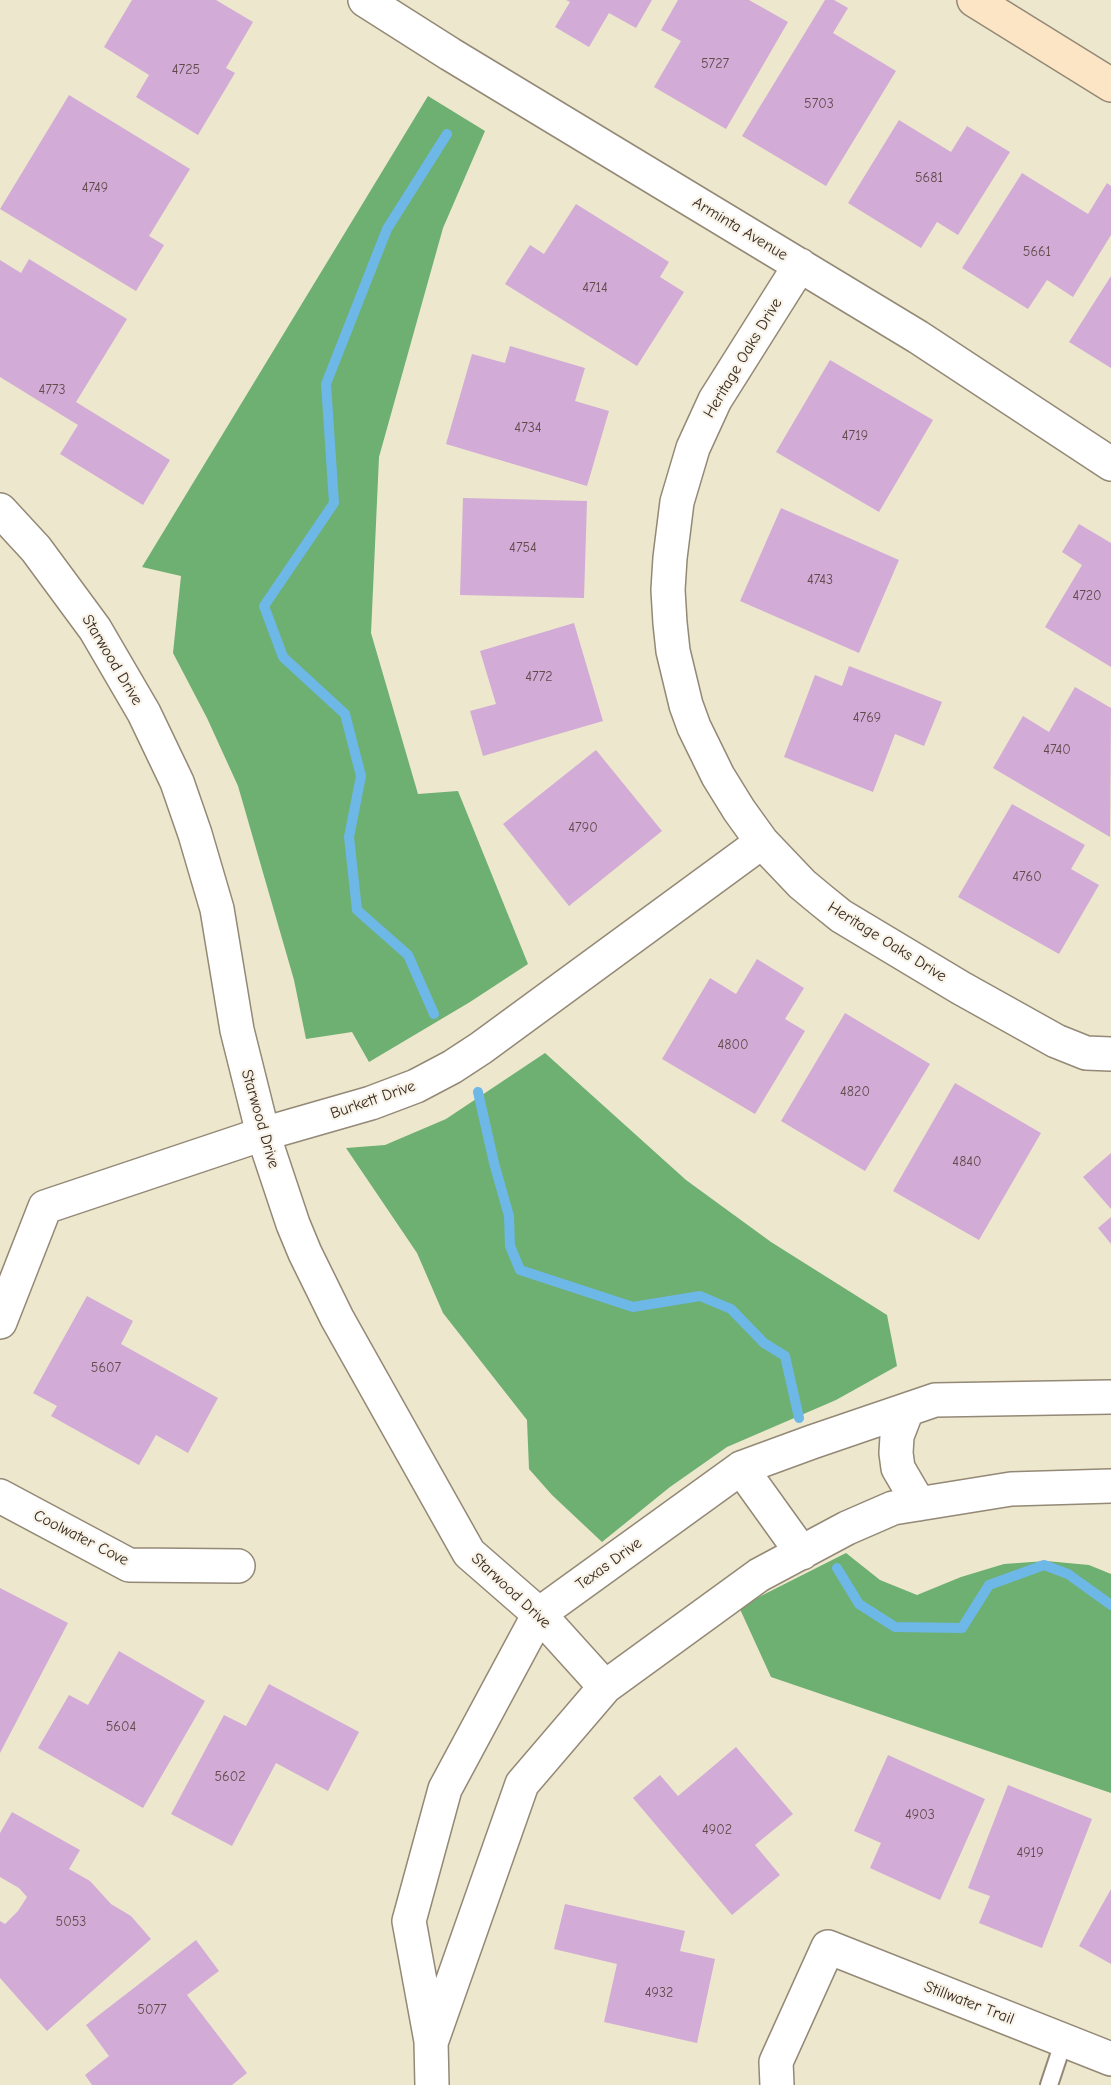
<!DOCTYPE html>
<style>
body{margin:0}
canvas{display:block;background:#ece7cd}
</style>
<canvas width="1111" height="2085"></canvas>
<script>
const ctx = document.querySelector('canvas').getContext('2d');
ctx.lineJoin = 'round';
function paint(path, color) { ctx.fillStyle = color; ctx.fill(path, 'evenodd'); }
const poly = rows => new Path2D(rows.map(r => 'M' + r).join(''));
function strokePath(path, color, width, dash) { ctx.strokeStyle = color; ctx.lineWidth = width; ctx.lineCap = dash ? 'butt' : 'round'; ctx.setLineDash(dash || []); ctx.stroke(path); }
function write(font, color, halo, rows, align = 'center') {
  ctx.font = font + ' "Comic Neue",sans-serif'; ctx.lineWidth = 4.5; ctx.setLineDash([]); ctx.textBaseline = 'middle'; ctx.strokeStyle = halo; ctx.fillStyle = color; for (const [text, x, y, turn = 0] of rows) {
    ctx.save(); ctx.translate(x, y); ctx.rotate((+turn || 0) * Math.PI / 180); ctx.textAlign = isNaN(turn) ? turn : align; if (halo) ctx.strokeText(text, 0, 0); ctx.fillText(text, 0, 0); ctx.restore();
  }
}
paint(poly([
 [428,96,485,131,443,228,379,457,371,633,418,794,458,791,528,964,470,1002,369,1062,352,1032,306,1039,294,980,238,786,207,718,173,653,181,576,142,567],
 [545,1053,686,1180,771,1242,887,1315,897,1366,836,1400,727,1447,670,1487,602,1542,552,1495,529,1469,527,1420,443,1313,417,1253,346,1148,385,1145,446,1119],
 [846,1553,880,1580,917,1595,961,1577,1004,1564,1046,1561,1089,1565,1111,1574,1111,1793,771,1677,739,1607]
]), '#6eaf72');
strokePath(poly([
 [434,1014,408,955,357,910,349,837,361,776,345,714,283,657,264,606,334,503,326,384,387,229,447,134],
 [478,1092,494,1163,509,1216,510,1246,520,1270,633,1307,700,1296,731,1309,764,1343,785,1356,799,1418],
 [837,1568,859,1604,895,1627,962,1628,989,1585,1044,1565,1068,1574,1111,1605]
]), '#6eb8e7', 10);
paint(poly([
 [132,0,216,0,253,22,226,68,235,73,198,135,136,97,149,75,104,47],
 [566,0,652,0,636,28,609,13,589,47,555,27,570,2],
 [678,0,749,0,788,22,726,129,654,87,681,41,661,30],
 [825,0,834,0,848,8,833,33,896,71,826,186,742,136],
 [69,95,190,169,149,236,164,245,136,291,0,209],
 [899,120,951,152,967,126,1010,152,958,235,937,222,921,248,848,203],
 [1022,173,1088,214,1107,183,1111,186,1111,235,1073,297,1047,280,1028,309,962,268],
 [576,204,669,262,660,277,684,292,637,366,505,284,530,245,544,254],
 [29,259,127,319,76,402,170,460,143,505,60,454,78,425,0,377,0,260,21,273],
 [1111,276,1111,368,1069,342],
 [510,346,585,368,575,401,609,411,587,486,446,444,472,354,505,363],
 [830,360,933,420,879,512,776,452],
 [463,498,587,501,584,598,460,595],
 [781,508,899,560,859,653,740,601],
 [1079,524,1111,543,1111,667,1045,627,1082,565,1062,552],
 [574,623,603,721,483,756,470,711,496,704,480,651],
 [849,666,942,702,924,746,895,734,873,792,784,757,815,675,842,686],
 [1075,687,1111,708,1110,837,993,768,1023,716,1049,732],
 [596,750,662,831,569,906,503,824],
 [1012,804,1085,845,1071,869,1099,885,1059,954,958,897],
 [757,959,804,988,785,1019,805,1031,755,1114,662,1059,710,978,736,994],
 [845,1013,930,1064,865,1171,781,1121],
 [955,1083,1041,1133,979,1240,893,1191],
 [1111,1153,1111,1209,1083,1177],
 [1111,1217,1111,1244,1098,1228],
 [87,1296,133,1321,121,1344,218,1398,188,1453,156,1435,139,1465,51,1416,57,1406,33,1393],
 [0,1588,68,1623,0,1753],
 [119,1651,205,1701,143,1808,38,1748,69,1695,88,1705],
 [269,1684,359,1732,328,1791,276,1763,232,1846,171,1814,224,1715,246,1726],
 [736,1747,793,1814,755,1845,780,1875,732,1915,633,1798,660,1775,678,1796],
 [888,1755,985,1799,940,1900,870,1868,881,1843,854,1831],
 [1008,1785,1092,1819,1042,1948,979,1923,990,1896,968,1888],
 [12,1812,80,1850,69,1869,90,1881,111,1904,131,1916,151,1939,47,2031,0,1978,0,1921,5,1924,18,1911,27,1897,19,1888,0,1877,0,1833],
 [1111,1889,1111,1964,1079,1946],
 [565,1904,685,1931,680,1951,715,1959,697,2043,604,2022,617,1964,554,1949],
 [196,1940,219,1971,187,1995,247,2073,232,2085,92,2085,85,2075,109,2056,86,2025]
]), '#d2acd6');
const service = poly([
 [1049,2085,1064,2040]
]);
const minor = poly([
 [365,0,450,54,918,337,1111,464],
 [800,265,715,400,693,448,677,502,670,558,668,590,670,623,673,651,686,705,694,727,718,776,739,810,762,842,802,884,820,899,841,916,961,988,1056,1041,1086,1053,1111,1054],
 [0,1322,45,1207,263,1134,371,1103,416,1086,452,1067,481,1048,762,842],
 [0,1496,129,1565,238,1566],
 [777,2085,776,2062,828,1947,1111,2059]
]);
const tertiary = poly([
 [0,510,36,549,95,629,144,713,177,782,195,834,217,909,237,1030,263,1134,293,1224,305,1253,337,1318,469,1553,539,1614,605,1687],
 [907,1410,897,1436,896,1453,898,1468,919,1504],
 [741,1468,802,1553],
 [432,2040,522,1784,605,1687,759,1575,847,1528,893,1508,1011,1489,1111,1486],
 [432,2085,431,2041,409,1921,445,1789,539,1614,741,1468,812,1442,935,1400,1111,1397]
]);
const secondary = poly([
 [974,0,1111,85]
]);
strokePath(service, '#948876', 20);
strokePath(minor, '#948876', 36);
strokePath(tertiary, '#948876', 36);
strokePath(secondary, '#948876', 36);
strokePath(service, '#fff', 16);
strokePath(minor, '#fff', 33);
strokePath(tertiary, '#fff', 33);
strokePath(secondary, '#fce5c4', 33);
write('14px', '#614a4c', null, [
 ["5727",715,64],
 ["4725",186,70],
 ["5703",819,104],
 ["5681",929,178],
 ["4749",95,188],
 ["5661",1037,252],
 ["4714",595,288],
 ["4773",52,390],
 ["4734",528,428],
 ["4719",855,436],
 ["4754",523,548],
 ["4743",820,580],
 ["4720",1087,596],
 ["4772",539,677],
 ["4769",867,718],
 ["4740",1057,750],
 ["4790",583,828],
 ["4760",1027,877],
 ["4800",733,1045],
 ["4820",855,1092],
 ["4840",967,1162],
 ["5607",106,1368],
 ["5604",121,1727],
 ["5602",230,1777],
 ["4903",920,1815],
 ["4902",717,1830],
 ["4919",1030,1853],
 ["5053",71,1922],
 ["4932",659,1993],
 ["5077",152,2010]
]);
write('16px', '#3b2a1e', '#f7f3e8', [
 ["Arminta Avenue",740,229,31],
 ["Heritage Oaks Drive",743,358,-59],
 ["Starwood Drive",112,660,59],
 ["Heritage Oaks Drive",887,942,32],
 ["Burkett Drive",373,1100,-19],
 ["Starwood Drive",260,1119,74],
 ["Coolwater Cove",81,1538,27],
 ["Texas Drive",609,1564,-36],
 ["Starwood Drive",511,1591,43],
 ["Stillwater Trail",969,2003,21]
]);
</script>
